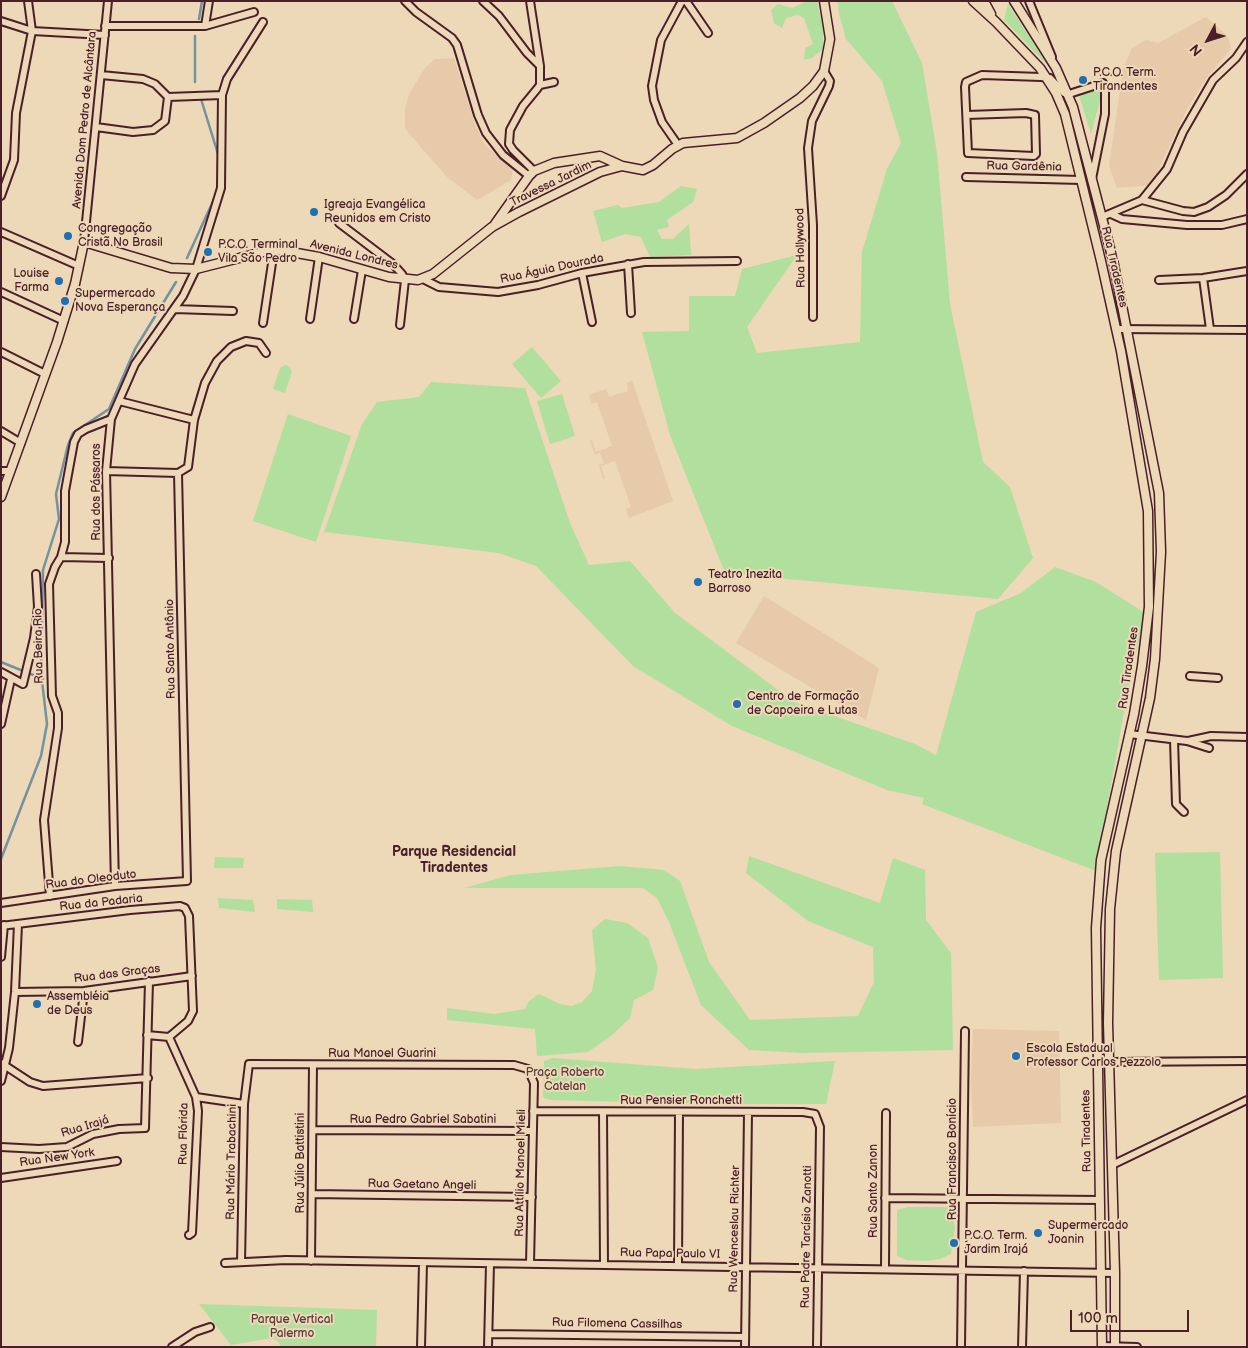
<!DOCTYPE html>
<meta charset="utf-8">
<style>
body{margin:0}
#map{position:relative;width:1248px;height:1348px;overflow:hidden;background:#edd8b7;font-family:"Balsamiq Sans",sans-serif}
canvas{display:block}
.frame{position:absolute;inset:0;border:2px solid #4a1f2b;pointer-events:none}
.north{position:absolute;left:1183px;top:15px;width:50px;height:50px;-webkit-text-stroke:4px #edd8b7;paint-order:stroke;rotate:230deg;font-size:14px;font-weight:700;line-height:20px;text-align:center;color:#4a1f2b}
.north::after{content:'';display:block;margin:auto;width:18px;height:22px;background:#4a1f2b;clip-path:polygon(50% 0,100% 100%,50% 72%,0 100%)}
.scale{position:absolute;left:1070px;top:1310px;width:119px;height:22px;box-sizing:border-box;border:2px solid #4a1f2b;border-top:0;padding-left:6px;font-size:15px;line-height:18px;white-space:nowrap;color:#4a1f2b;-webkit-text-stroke:4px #edd8b7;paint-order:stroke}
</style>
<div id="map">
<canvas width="1248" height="1348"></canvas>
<div class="frame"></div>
<div class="north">N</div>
<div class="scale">100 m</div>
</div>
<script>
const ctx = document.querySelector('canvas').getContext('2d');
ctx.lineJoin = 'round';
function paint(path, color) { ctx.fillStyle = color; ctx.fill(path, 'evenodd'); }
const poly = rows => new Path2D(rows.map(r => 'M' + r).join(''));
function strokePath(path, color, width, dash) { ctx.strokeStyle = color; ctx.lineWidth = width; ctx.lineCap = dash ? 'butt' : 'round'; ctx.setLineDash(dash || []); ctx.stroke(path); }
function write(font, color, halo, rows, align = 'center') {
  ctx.font = font + ' "Balsamiq Sans",sans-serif'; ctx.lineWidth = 4; ctx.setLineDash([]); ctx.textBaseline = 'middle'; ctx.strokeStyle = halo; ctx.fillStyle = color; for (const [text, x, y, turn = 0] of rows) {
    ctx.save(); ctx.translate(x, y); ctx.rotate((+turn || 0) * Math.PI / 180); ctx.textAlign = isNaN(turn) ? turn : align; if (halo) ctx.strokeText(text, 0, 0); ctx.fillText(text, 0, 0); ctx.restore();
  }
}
paint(poly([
 [1206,17,1222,31,1229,39,1231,49,1207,77,1187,109,1151,185,1117,188,1109,166,1123,69,1132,48,1146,40,1158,43],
 [454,58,475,124,485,145,513,169,511,180,477,200,447,177,406,130,405,126,405,109,409,94,425,68,435,59],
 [632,380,673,501,629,518,626,509,631,507,615,461,601,466,605,479,603,479,599,465,604,463,600,453,595,455,590,441,592,440,596,452,612,446,597,402,591,404,589,395,606,389,609,397,628,391,627,383],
 [764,596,879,668,866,720,736,643],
 [973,1029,1059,1031,1061,1123,973,1127,971,1080]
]), '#e6caa9');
paint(poly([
 [807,1,817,1,823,27,823,49,812,58,804,60,805,48,813,44,804,18,798,15,786,18,782,28,774,23,771,10,778,4,792,8],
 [838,1,892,1,922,63,937,153,950,304,983,462,1010,487,1033,558,998,599,725,573,670,435,642,332,689,331,689,296,735,296,742,269,797,255,747,327,757,353,860,342,862,252,887,169,901,143,882,81,846,39,839,14],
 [1008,4,1048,66,1004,20],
 [1104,86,1091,134,1078,92],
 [681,186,697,189,693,202,667,220,669,227,657,230,662,239,673,239,689,224,691,255,650,257,641,237,625,234,602,242,593,211,618,205,622,208,659,202],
 [532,347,561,381,541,398,512,364],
 [285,365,290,367,292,372,285,393,273,389,280,368],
 [431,382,525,388,570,523,589,565,630,561,675,613,794,702,915,744,936,755,976,612,1021,593,1055,567,1096,582,1145,613,1126,700,1096,871,922,804,924,798,887,790,732,726,633,666,536,566,499,553,324,532,362,424,377,402,419,397],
 [562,394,575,436,550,444,537,401],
 [288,414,351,436,316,542,253,521],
 [1220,852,1223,978,1159,980,1155,853],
 [749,856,880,903,893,858,925,870,926,920,951,953,953,1050,803,1053,749,1050,701,1005,669,922,657,898,643,888,464,888,511,875,620,866,664,870,680,881,709,962,750,1020,858,1016,874,982,873,947,808,921,746,873],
 [215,857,244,858,243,868,214,868],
 [218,898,253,900,255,912,219,908],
 [277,899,312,900,313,912,277,909],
 [605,919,627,923,648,938,658,968,653,990,634,1000,630,1018,612,1035,588,1052,537,1056,535,1029,447,1020,447,1008,495,1014,525,1009,529,1001,539,994,560,1004,572,1006,582,1002,592,991,596,970,592,930],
 [553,1058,695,1069,835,1061,826,1104,721,1104,550,1100,543,1097,544,1061],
 [908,1207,950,1207,955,1227,951,1254,940,1259,926,1261,907,1260,897,1256,897,1210],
 [199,1304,377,1310,376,1347,281,1347,278,1341,271,1338,231,1345]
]), '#b0df9e');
strokePath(poly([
 [199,19,202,1],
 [195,82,195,36],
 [201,99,218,154],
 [187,258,215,197],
 [1,662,43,679],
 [1,859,41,756,47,724,41,672,43,570,59,519,56,494,68,445,73,433,109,409,135,349,176,282]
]), '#73939e', 2.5);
const minor = poly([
 [405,1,416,12,452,38,457,45,478,115,486,133,503,155,529,176],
 [483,1,499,16,527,53,540,66],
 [530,1,540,66,540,85],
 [686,1,708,33],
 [1029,1,1052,57],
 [1,21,32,31,105,35],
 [105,26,205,26,254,12],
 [205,26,209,1],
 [101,75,143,79,155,84,168,97],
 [1069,94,1103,83,1105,88,1105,114,1092,179],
 [168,97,222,95],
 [967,115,1026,113,1035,115,1036,154,1034,156,968,153,965,87,966,82,982,75,1041,77,1050,78,1064,93,1069,94],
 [96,127,133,132,153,130,165,121,168,97],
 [678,145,662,122,654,100,652,86,661,40,682,1],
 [534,171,513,150,509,144,510,130,523,106,537,89,540,85,554,82],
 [966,177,1081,180],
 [1,196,14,160,16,113,32,31,28,1],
 [1142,200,1167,169,1183,132,1213,80,1236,58,1247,42],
 [1111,214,1122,219,1187,225,1222,225,1247,219],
 [1102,217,1142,200,1183,211,1194,212,1208,207,1226,195,1247,174],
 [339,223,393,264,402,274,405,280,400,325],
 [1,232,79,266],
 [84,242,108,1],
 [628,264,631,313],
 [582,273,592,322],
 [1203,278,1210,329],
 [423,279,439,287,498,292,538,285,582,273,644,262,737,261],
 [1159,280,1203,278,1247,271],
 [1,292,64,321],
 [175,309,233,311],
 [813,317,813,225,808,148,812,121,829,86,830,81,824,71],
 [310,319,319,257],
 [354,319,362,270],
 [263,323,274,250],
 [1116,329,1247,330],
 [1,352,45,374],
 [119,401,194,420],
 [1,431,21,443],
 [1,471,10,471],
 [106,471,178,473],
 [61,557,109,558],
 [1,672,23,684,34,638,38,607,36,574],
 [1190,676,1218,678],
 [1,724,11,679],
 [1129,734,1187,741,1209,748],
 [1174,740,1176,804,1184,812],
 [1188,741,1211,736,1247,737],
 [115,886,106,471,111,419,135,364,183,296,196,269,221,188,222,95,227,79,263,22],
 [50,896,44,820,58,728,58,713,52,696,49,584,55,567,61,557,65,542,65,491,74,442,78,434,86,429,111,419],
 [1,903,115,886,187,881,178,473,188,467,194,420,205,383,217,361,231,347,246,341,259,343,266,353],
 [1,926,130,910,180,906,185,908,189,916,193,1011,188,1021,169,1037,147,1035],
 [1,957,4,925],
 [15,992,84,991,192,976],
 [169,1037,196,1097,198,1111,192,1233,189,1235],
 [78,1042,84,991],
 [1108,1062,1247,1061],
 [1,1063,30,1082,43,1086,148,1078],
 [1,1081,9,1048,15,992,18,924],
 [196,1097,244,1104],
 [533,1111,803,1112,815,1114,820,1127,817,1347],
 [603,1112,604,1265],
 [313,1130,533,1131],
 [1,1147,39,1149,67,1147,93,1134,119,1129,145,1128,149,981],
 [1112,1165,1247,1100],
 [1,1178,117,1161],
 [312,1194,532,1197],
 [885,1198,1100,1200],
 [311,1261,313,1065],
 [241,1262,244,1104,249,1064,514,1065,528,1069,534,1083,530,1264],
 [225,1263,286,1260,1115,1273],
 [678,1265,679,1113],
 [885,1269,886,1113],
 [489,1334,745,1337],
 [1102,1346,1137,1347],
 [172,1347,195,1332,210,1327],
 [421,1347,423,1263],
 [488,1347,490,1264],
 [745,1347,748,1113],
 [961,1347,965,1031],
 [1022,1347,1024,1271]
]);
const tertiary = poly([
 [973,1,996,22,1040,68,1056,93,1065,114,1101,261,1121,351,1148,511,1149,607,1142,666,1134,714,1101,860,1096,928,1102,1347],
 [984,1,991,14],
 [1014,1,1056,68,1073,107,1113,260,1159,493,1161,552,1155,659,1150,698,1116,851,1110,909,1108,1023,1115,1273,1115,1347],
 [495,224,529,176,534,171,554,163,600,156,622,166,643,170,653,165,672,149,683,143,737,138,764,123,800,98,813,86,824,71,830,39,824,1],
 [1,497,57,342,75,284,84,242,171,268,196,269,263,252,280,250,319,257,389,277,418,280,433,274,492,227,519,212,600,172,622,166]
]);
strokePath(minor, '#4a1f2b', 10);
strokePath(tertiary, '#4a1f2b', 11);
strokePath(minor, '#edd8b7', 6);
strokePath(tertiary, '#edd8b7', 8);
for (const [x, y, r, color] of [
 [1083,80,5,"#1f6fb2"],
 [314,212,5,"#1f6fb2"],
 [68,236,5,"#1f6fb2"],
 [208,252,5,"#1f6fb2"],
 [59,281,5,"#1f6fb2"],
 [65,301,5,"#1f6fb2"],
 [698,582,5,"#1f6fb2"],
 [737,704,5,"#1f6fb2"],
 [37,1004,5,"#1f6fb2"],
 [1016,1056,5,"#1f6fb2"],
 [1038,1233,5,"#1f6fb2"],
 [954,1243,5,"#1f6fb2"]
]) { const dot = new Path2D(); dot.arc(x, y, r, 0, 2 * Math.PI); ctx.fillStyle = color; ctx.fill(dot); strokePath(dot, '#edd8b7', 2); }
write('12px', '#4a1f2b', '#edd8b7', [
 ["P.C.O. Term.",1093,73],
 ["Tirandentes",1093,87],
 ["Igreaja Evangélica",324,205],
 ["Reunidos em Cristo",324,219],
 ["Congregação",78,229],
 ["Cristã No Brasil",78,243],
 ["P.C.O. Terminal",218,245],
 ["Vila São Pedro",218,259],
 ["Louise",49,274,"right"],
 ["Farma",49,288,"right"],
 ["Supermercado",75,294],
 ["Nova Esperança",75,308],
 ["Teatro Inezita",708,575],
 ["Barroso",708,589],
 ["Centro de Formação",747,697],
 ["de Capoeira e Lutas",747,711],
 ["Assembléia",47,997],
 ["de Deus",47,1011],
 ["Escola Estadual",1026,1049],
 ["Professor Carlos Pezzolo",1026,1063],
 ["Supermercado",1048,1226],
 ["Joanin",1048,1240],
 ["P.C.O. Term.",964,1236],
 ["Jardim Irajá",964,1250]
], 'left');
write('12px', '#4a1f2b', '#edd8b7', [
 ["Avenida Dom Pedro de Alcântara",85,120,-85],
 ["Rua Gardênia",1024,167,1],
 ["Travessa Jardim",551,184,-26],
 ["Rua Hollywood",801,248,-91],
 ["Avenida Londres",354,255,14],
 ["Rua Tiradentes",1114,267,77],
 ["Rua Águia Dourada",552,269,-12],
 ["Rua dos Pássaros",97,492,-90],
 ["Rua Beira Rio",39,646,-91],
 ["Rua Santo Antônio",171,649,-91],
 ["Rua Tiradentes",1129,668,-82],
 ["Rua do Oleoduto",91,880,-7],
 ["Rua da Padaria",101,903,-6],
 ["Rua das Graças",117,974,-7],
 ["Rua Manoel Guarini",382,1054],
 ["Rua Pensier Ronchetti",681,1101],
 ["Rua Pedro Gabriel Sabatini",423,1120],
 ["Rua Irajá",85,1127,-17],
 ["Rua Tiradentes",1087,1131,-91],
 ["Rua Flórida",184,1134,-89],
 ["Rua New York",57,1158,-8],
 ["Rua Francisco Bonício",953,1159,-90],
 ["Rua Mário Trabachini",232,1162,-89],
 ["Rua Júlio Battistini",301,1163,-90],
 ["Rua Attílio Manoel Mieli",521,1173,-89],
 ["Rua Gaetano Angeli",422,1185,1],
 ["Rua Santo Zanon",874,1191,-90],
 ["Rua Wenceslau Richter",735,1229,-89],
 ["Rua Padre Tarcísio Zanotti",807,1237,-89],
 ["Rua Papa Paulo VI",670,1254,1],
 ["Rua Filomena Cassilhas",617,1324,1]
]);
write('12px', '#593c3c', '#edd8b7', [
 ["Praça Roberto",565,1073],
 ["Catelan",565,1087],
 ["Parque Vertical",292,1320],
 ["Palermo",292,1334]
]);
write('bold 14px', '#4a1f2b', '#edd8b7', [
 ["Parque Residencial",454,852],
 ["Tiradentes",454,868]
]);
</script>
